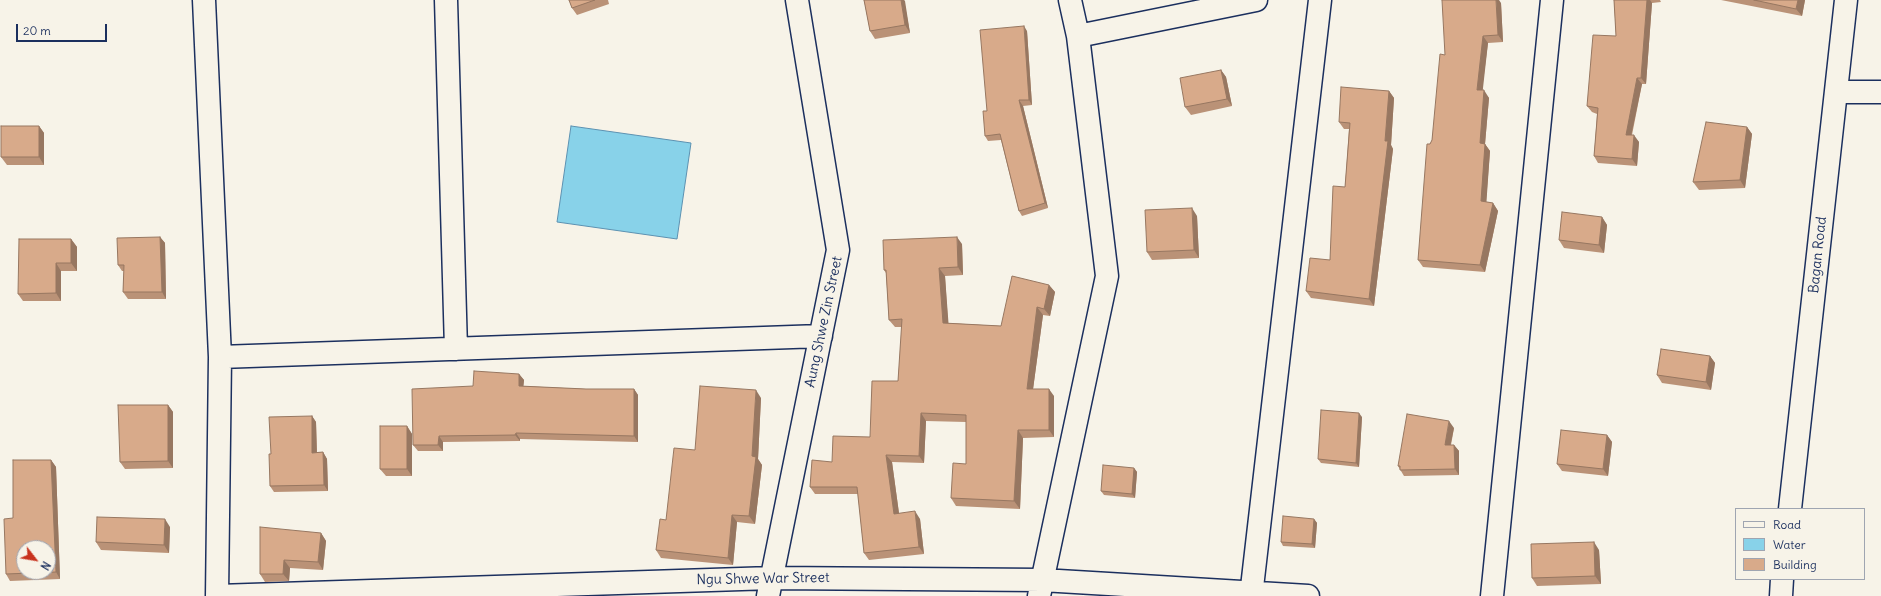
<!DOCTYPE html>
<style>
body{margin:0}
#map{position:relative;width:1881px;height:596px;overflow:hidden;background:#f7f3e8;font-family:Delius,sans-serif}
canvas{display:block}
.legend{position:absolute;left:1735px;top:508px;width:130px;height:72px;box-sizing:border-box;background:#f7f3e8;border:1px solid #9fa5b1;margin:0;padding:5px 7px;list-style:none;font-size:12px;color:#1b2f5e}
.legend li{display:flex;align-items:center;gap:8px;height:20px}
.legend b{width:20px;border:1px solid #9fa5b1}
.north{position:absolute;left:16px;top:540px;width:40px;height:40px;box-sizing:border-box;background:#f7f3e8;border:1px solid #9fa5b1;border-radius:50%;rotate:121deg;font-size:11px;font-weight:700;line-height:16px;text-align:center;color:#1b2f5e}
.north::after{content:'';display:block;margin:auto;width:14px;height:18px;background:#c8321e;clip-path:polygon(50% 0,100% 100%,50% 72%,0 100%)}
.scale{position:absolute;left:16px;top:24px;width:91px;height:18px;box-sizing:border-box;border:2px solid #1b2f5e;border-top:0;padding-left:5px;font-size:12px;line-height:14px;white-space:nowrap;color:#1b2f5e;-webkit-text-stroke:3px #f7f3e8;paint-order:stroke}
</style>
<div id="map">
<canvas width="1881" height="596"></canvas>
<ul class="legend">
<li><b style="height:5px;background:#f7f3e8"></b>Road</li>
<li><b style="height:11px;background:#88d2e9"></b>Water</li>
<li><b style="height:11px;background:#d8aa8a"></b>Building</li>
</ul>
<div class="north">N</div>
<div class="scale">20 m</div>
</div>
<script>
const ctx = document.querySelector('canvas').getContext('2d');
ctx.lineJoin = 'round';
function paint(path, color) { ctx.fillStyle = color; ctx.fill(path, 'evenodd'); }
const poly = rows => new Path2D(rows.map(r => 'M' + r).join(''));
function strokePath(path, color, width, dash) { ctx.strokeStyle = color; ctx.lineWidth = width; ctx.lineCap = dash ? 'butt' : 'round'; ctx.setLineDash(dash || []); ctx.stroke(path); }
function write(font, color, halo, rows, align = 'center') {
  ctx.font = font + ' Delius,sans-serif'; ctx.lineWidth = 3; ctx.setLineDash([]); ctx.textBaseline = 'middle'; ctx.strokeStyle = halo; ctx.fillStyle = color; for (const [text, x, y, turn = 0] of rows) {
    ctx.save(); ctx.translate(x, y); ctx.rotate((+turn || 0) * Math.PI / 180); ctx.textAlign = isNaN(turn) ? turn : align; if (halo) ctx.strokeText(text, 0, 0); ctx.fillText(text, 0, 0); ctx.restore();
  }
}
const water = poly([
 [571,126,691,143,677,239,557,222,571,126]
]);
paint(water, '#88d2e9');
strokePath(water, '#5c91b1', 1);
const minor = poly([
 [204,0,220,357,217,596],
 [446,0,456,349],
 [1078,36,1256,0],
 [1836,92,1881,92],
 [220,357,821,336],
 [1790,509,1846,0],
 [218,596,772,578,1042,580,1308,596],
 [768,596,838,250,797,0],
 [1039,596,1107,276,1078,36,1070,0],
 [1251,596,1320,0],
 [1492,596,1552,0],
 [1781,596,1782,579]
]);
strokePath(minor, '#1b2f5e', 25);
strokePath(minor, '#f7f3e8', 22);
paint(poly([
 [569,0,608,0,609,4,577,15,572,8],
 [864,0,904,0,910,33,875,39,870,31],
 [1614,0,1660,0,1661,2,1652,3,1646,84,1642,84,1632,135,1639,142,1637,166,1598,163,1594,156,1597,114,1592,112,1587,106,1616,36],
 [1721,0,1805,0,1802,16],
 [1501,3,1503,42,1488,43,1482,90,1489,98,1485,144,1490,151,1486,202,1493,203,1498,211,1485,272,1423,267,1418,260,1430,144,1432,140,1445,55],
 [1027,31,1032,105,1023,106,1048,208,1022,216,1019,211,1001,140,988,141,985,136,987,111],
 [1221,70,1226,77,1232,106,1191,115,1185,107],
 [1389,91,1394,98,1391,145,1393,149,1374,306,1311,298,1306,291,1330,260,1345,187,1349,129,1344,129,1339,122],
 [39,126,44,133,44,165,7,165,1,157],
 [1747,127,1752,134,1745,188,1699,190,1693,182],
 [1197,216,1199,258,1152,260,1147,252],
 [1602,217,1607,225,1604,253,1564,248,1559,240],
 [160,237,165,243,166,299,128,299,123,292,124,271,122,271,118,265],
 [71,239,77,247,77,271,61,271,61,301,23,301,18,294],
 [962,244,963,275,945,276,948,323,1001,326,1049,285,1055,292,1050,316,1043,315,1033,389,1054,396,1054,437,1023,438,1020,509,956,506,951,498,966,464,966,422,926,421,924,463,892,462,899,513,920,519,924,554,869,560,864,553,858,494,815,494,810,487,832,462,870,437,898,381,902,327,895,327,889,320,886,273,884,270],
 [1710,356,1715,363,1711,390,1662,383,1657,375],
 [519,374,524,380,523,386,586,389,634,389,638,395,638,442,520,439,520,441,443,442,443,451,418,451,413,445,473,386],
 [761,398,758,459,762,465,755,524,737,522,733,565,661,558,656,550,666,520,695,450],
 [168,405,173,412,173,468,125,469,120,462],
 [312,416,316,422,317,452,323,452,327,459,328,491,274,492,270,486,271,454],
 [1362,417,1359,467,1321,463,1318,459],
 [407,426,412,434,412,476,386,476,380,469],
 [1454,428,1451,445,1454,445,1459,451,1459,475,1404,476,1398,466],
 [1607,435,1612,442,1608,476,1562,471,1557,464],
 [51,460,56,467,60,579,10,581,6,574,13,518],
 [1134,468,1137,472,1135,498,1104,495,1101,491],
 [1314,519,1317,523,1315,548,1283,546,1281,542],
 [170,527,169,553,101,550,96,542],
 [321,533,326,541,323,570,290,568,289,581,265,582,260,574],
 [1599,550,1601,584,1537,586,1532,578]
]), '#ba9277');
paint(poly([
 [901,0,904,0,905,1,910,33,905,25],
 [1496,0,1499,0,1501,3,1503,42,1498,35],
 [1647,0,1650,0,1652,3,1646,84,1641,78],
 [1798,0,1805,0,1802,16,1796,9],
 [1024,26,1027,31,1032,105,1029,100],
 [1483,36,1488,43,1482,97,1477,90],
 [1221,70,1226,77,1232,106,1227,99],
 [1637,78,1642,84,1630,141,1626,135],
 [1484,90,1489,98,1485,144,1490,151,1486,208,1481,201,1480,143],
 [1389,91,1394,98,1391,145,1393,149,1374,306,1369,299,1385,141],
 [1019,100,1023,106,1048,208,1045,203],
 [39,126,44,133,44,165,39,157],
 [1747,127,1752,134,1745,188,1740,180],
 [1634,135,1639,142,1637,166,1632,159],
 [1493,203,1498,211,1485,272,1480,265],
 [1192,208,1197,216,1199,258,1194,250],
 [1602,217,1607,225,1604,253,1599,245],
 [160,237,165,243,166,299,162,292],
 [957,237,962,244,963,275,958,267],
 [71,239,77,247,77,271,71,263],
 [56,263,61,271,61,301,56,293],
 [939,268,945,276,949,330,943,323],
 [1049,285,1055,292,1050,316,1044,309],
 [1037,307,1043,315,1032,397,1027,389],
 [1710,356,1715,363,1711,390,1706,382],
 [519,374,524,380,523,392,519,386],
 [634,389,638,395,638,442,634,436],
 [1049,389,1054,396,1054,437,1049,430],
 [756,390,761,398,758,459,762,465,755,524,749,516,752,456],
 [168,405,173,412,173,468,168,461],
 [921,413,926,421,924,463,919,456],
 [1359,413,1362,417,1359,467,1356,463],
 [312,416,316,422,317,459,312,453],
 [1449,421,1454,428,1449,452,1445,445],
 [407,426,412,434,412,476,407,469],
 [1018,430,1023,438,1020,509,1014,501],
 [516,433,520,439,520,441,515,435],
 [1607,435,1612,442,1608,476,1603,469],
 [439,436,443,442,443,451,438,445],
 [1454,445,1459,451,1459,475,1455,469],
 [323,452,327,459,328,491,324,485],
 [886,455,892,462,900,521,894,514],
 [51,460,56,467,60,579,56,572],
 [1134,468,1137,472,1135,498,1132,494],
 [915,511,920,519,924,554,919,547],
 [732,515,737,522,733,565,728,558],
 [165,519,170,527,169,553,164,545],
 [1314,519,1317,523,1315,548,1312,544],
 [321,533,326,541,323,570,318,562],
 [1594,542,1599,550,1601,584,1595,576],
 [284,560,290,568,289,581,283,574]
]), '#977761');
const building = poly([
 [569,0,595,0,572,8,569,0],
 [864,0,901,0,905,25,870,31,864,0],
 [1442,0,1496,0,1498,35,1483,36,1477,90,1484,90,1480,143,1485,144,1481,201,1493,203,1480,265,1418,260,1427,144,1430,144,1432,140,1440,54,1445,55,1442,0],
 [1614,0,1647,0,1641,78,1637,78,1626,135,1634,135,1632,159,1594,156,1598,108,1587,106,1593,35,1616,36,1614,0],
 [1754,0,1798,0,1796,9,1754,0],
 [1024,26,1029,100,1019,100,1045,203,1019,211,1000,134,985,136,983,111,987,111,980,30,1024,26],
 [1221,70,1227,99,1185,107,1180,78,1221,70],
 [1341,87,1389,91,1385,141,1388,141,1369,299,1306,291,1310,258,1330,260,1333,186,1345,187,1350,123,1339,122,1341,87],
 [1706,122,1747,127,1740,180,1693,182,1706,122],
 [1,126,39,126,39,157,1,157,1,126],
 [1192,208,1194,250,1147,252,1145,210,1192,208],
 [1562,212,1602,217,1599,245,1559,240,1562,212],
 [160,237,162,292,123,292,124,265,118,265,117,238,160,237],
 [957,237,958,267,939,268,943,323,1001,326,1012,276,1049,285,1044,309,1037,307,1027,389,1049,389,1049,430,1018,430,1014,501,951,498,953,463,966,464,966,415,921,413,919,456,886,455,894,514,915,511,919,547,864,553,857,487,810,487,812,460,832,462,833,436,870,437,872,381,898,381,902,319,889,320,886,270,884,270,883,240,957,237],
 [19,239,71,239,71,263,56,263,56,293,18,294,19,239],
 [1661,349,1710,356,1706,382,1657,375,1661,349],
 [474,371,519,374,519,386,586,389,634,389,634,436,516,433,515,435,439,436,438,445,413,445,412,389,473,386,474,371],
 [700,386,756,390,752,456,756,457,749,516,732,515,728,558,656,550,660,519,666,520,674,448,695,450,700,386],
 [118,405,168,405,168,461,120,462,118,405],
 [1321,410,1359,413,1356,463,1318,459,1321,410],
 [1407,414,1449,421,1445,445,1454,445,1455,469,1400,470,1400,466,1398,466,1407,414],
 [312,416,312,453,323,452,324,485,270,486,269,454,271,454,269,417,312,416],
 [380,426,407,426,407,469,380,469,380,426],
 [1561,430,1607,435,1603,469,1557,464,1561,430],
 [13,460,51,460,56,572,6,574,4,519,13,518,13,460],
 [24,548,48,548,48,572,24,572,24,548],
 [1103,465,1134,468,1132,494,1101,491,1103,465],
 [1283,516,1314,519,1312,544,1281,542,1283,516],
 [97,517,165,519,164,545,96,542,97,517],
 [260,527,321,533,318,562,284,560,283,574,260,574,260,527],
 [1594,542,1595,576,1532,578,1531,544,1594,542]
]);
paint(building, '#d8aa8a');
strokePath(building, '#977761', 1);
write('14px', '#1b2f5e', '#f7f3e8', [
 ["Bagan Road",1818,255,-84],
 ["Aung Shwe Zin Street",824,322,-78],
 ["Ngu Shwe War Street",763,579,-1]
]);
</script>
